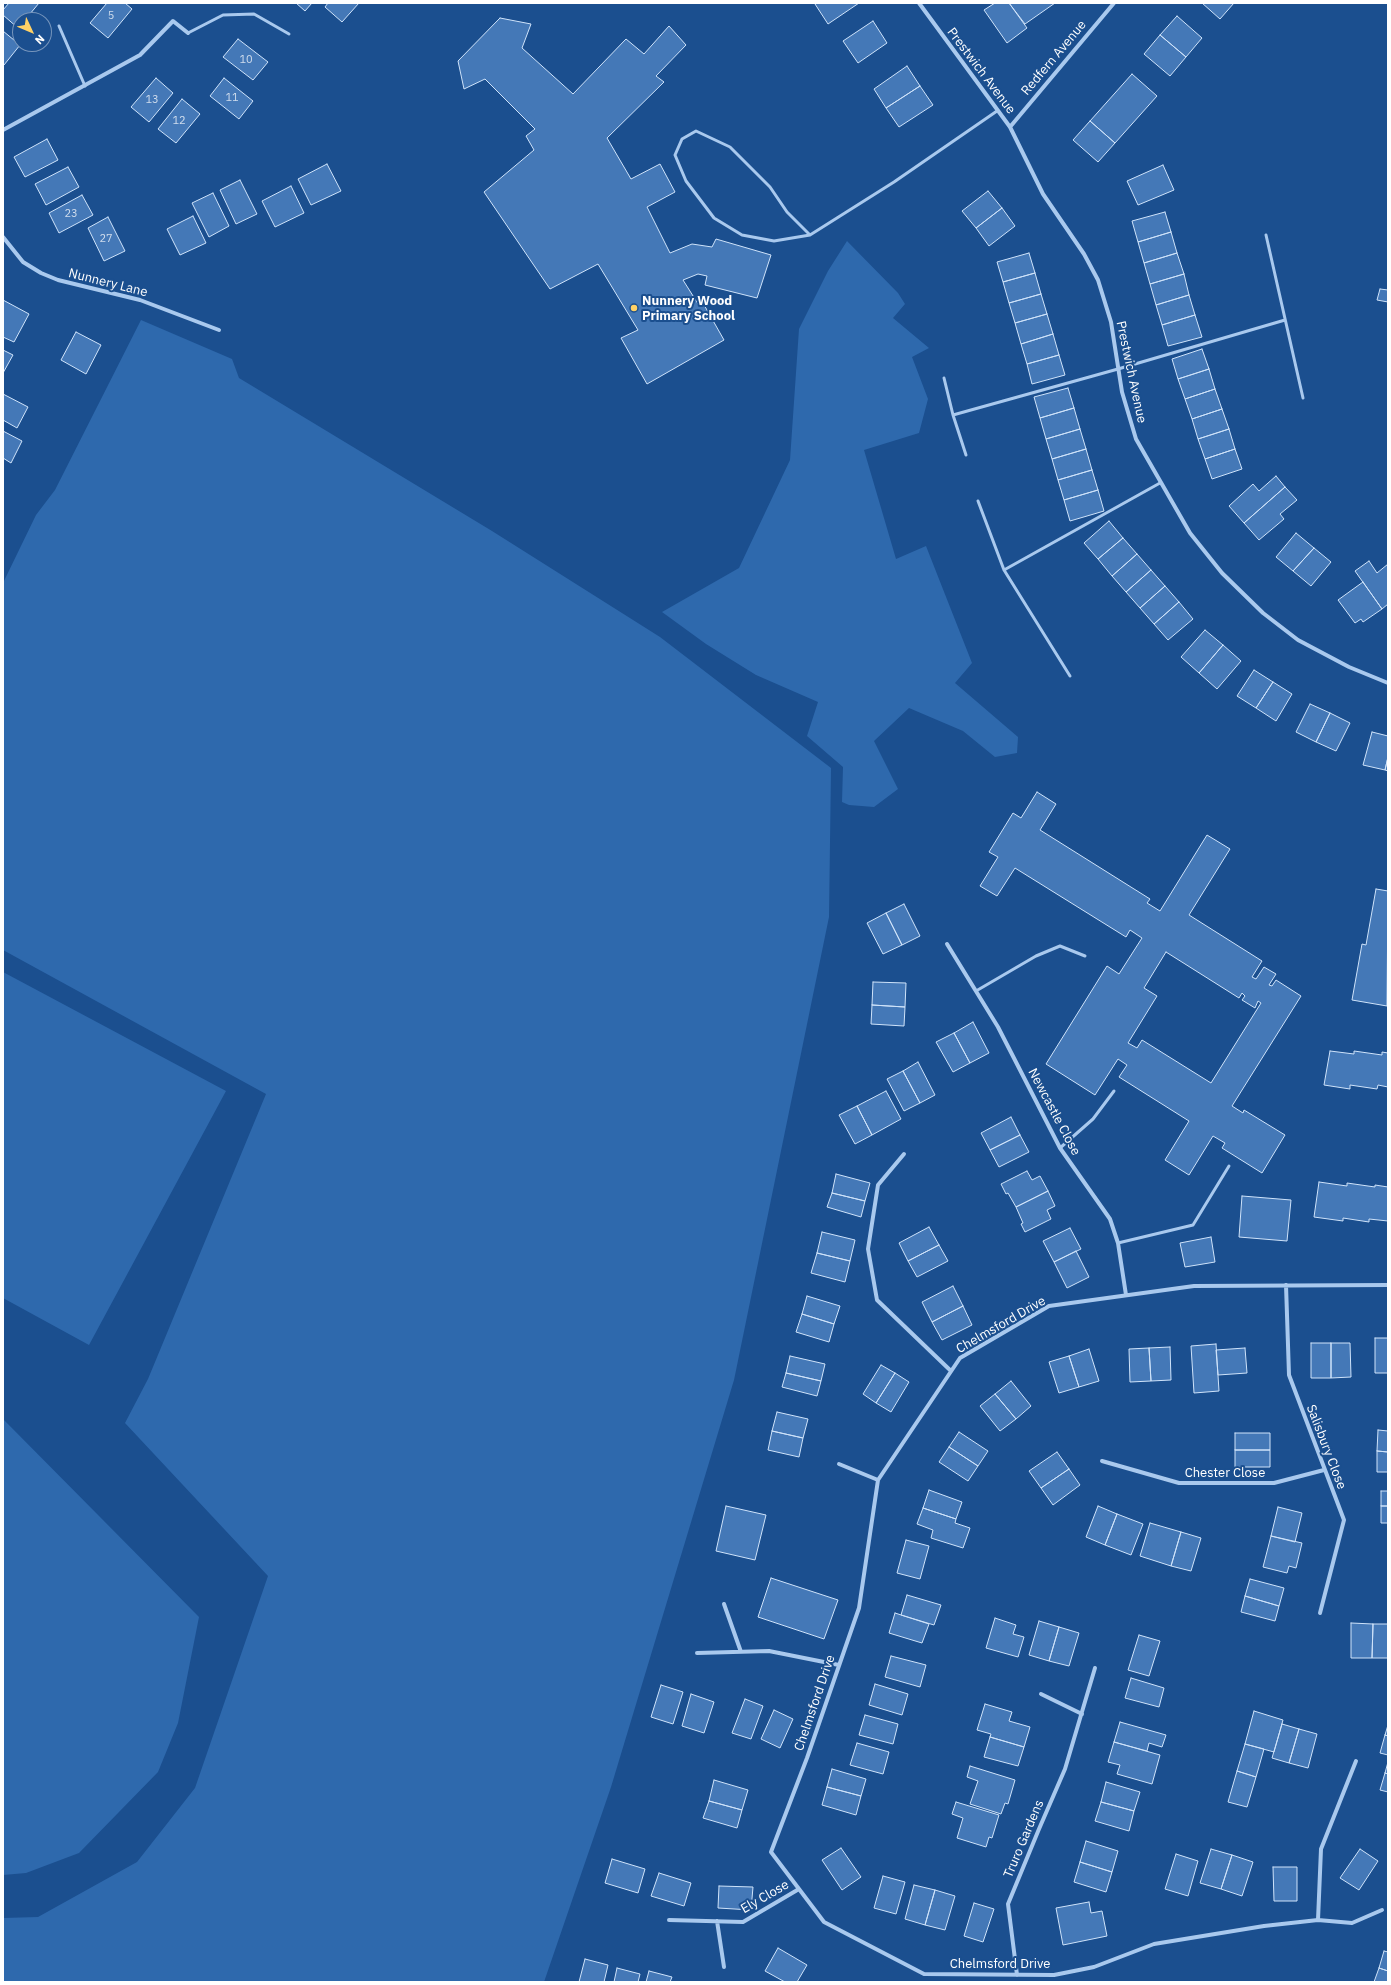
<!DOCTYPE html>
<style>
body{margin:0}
#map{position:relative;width:1391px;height:1985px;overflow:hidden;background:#1b4f8f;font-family:"IBM Plex Sans",sans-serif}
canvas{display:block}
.frame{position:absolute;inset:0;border:4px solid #fff;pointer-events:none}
.north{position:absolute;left:12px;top:12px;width:40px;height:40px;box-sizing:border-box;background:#1b4f8f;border:1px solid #7695bc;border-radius:50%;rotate:134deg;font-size:11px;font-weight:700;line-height:16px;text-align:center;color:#fff}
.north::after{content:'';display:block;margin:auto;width:14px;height:18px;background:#ffd166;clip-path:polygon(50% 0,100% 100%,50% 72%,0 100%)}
</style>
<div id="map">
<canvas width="1391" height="1985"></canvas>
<div class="frame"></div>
<div class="north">N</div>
</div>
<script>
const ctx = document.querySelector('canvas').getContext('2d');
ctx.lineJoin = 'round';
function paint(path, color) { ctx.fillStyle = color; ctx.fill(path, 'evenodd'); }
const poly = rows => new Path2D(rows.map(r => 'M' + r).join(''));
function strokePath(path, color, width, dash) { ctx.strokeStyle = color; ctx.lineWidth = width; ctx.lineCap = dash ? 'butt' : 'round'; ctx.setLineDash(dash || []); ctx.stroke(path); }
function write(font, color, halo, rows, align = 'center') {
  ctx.font = font + ' "IBM Plex Sans",sans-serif'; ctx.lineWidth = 4; ctx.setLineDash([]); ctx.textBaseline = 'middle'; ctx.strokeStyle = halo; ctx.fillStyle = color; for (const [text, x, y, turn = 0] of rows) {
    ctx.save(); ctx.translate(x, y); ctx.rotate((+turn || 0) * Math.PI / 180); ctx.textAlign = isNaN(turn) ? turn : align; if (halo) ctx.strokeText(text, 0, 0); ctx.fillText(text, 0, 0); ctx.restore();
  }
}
paint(poly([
 [847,241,898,293,905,304,893,318,929,348,912,357,928,399,919,433,864,450,896,559,926,546,972,663,955,683,1018,737,1017,753,995,757,963,731,909,708,874,741,898,789,874,807,849,805,842,802,843,767,807,736,818,702,756,675,706,644,662,612,739,568,790,460,799,329,828,271],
 [141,320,232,359,239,378,492,531,660,637,831,768,829,917,734,1380,611,1787,544,1982,3,1982,3,1918,38,1917,137,1862,195,1788,268,1576,125,1423,148,1379,266,1094,3,950,3,583,36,515,55,490],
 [3,972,226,1091,89,1345,3,1298],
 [3,1419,199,1617,178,1723,158,1772,79,1853,26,1873,3,1875]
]), '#2e69ad');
const building = poly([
 [9,3,39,3,25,20,20,20,18,28,3,15,3,10,9,3],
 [107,3,125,3,132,9,108,38,90,23,107,3],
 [296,3,312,3,305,11,296,3],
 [328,3,359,3,342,22,325,7,328,3],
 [817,3,859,3,828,24,815,4,817,3],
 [995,3,1009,3,1027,28,1007,43,984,10,995,3],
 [1009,3,1055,3,1025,24,1009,3],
 [1202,3,1234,3,1220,19,1202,3],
 [1177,16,1202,38,1186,57,1160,35,1177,16],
 [500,18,531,24,522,48,573,94,626,39,644,54,669,26,686,45,656,76,664,82,607,138,631,179,660,164,675,192,647,207,670,253,692,244,712,247,716,239,771,255,757,298,705,285,707,276,698,274,683,280,700,307,703,303,724,340,647,384,621,338,638,330,598,264,550,289,484,192,534,150,526,136,535,129,485,79,464,89,458,61,500,18],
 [873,21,887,43,858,63,843,41,873,21],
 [3,31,20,45,4,65,3,64,3,31],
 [1160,35,1186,57,1170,76,1144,54,1160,35],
 [238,39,268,62,253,80,223,57,238,39],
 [907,66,920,86,886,108,874,89,907,66],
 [1132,74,1157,96,1115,143,1090,121,1132,74],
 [156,78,173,93,149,122,131,107,156,78],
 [224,78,253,101,239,119,210,96,224,78],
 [920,86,933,105,899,127,886,108,920,86],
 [182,99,200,114,176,143,158,129,182,99],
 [1090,121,1115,143,1098,162,1073,140,1090,121],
 [47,139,58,160,25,177,14,157,47,139],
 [327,164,341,191,311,205,298,179,327,164],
 [1163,165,1174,190,1138,205,1127,181,1163,165],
 [68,167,79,187,46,205,35,184,68,167],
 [240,180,257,214,236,224,220,190,240,180],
 [291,186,304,213,275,227,262,201,291,186],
 [988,191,1002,208,976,228,962,211,988,191],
 [213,193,229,226,209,237,192,203,213,193],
 [82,195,93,215,59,233,49,213,82,195],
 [1002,208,1015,226,989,246,976,228,1002,208],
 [1165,212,1171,232,1138,242,1132,221,1165,212],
 [193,216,206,243,180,255,167,229,193,216],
 [108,217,125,251,104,261,88,228,108,217],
 [1171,232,1177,253,1144,263,1138,242,1171,232],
 [1029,253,1035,273,1003,282,997,262,1029,253],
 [1177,253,1184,274,1150,284,1144,263,1177,253],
 [1035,273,1041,294,1009,303,1003,282,1035,273],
 [1184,274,1189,295,1156,305,1150,284,1184,274],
 [1380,289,1388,290,1388,302,1377,300,1380,289],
 [1041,294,1047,314,1015,323,1009,303,1041,294],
 [1189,295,1195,315,1162,325,1156,305,1189,295],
 [3,300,29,314,14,342,3,337,3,300],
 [1047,314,1053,334,1021,344,1015,323,1047,314],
 [1195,315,1202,337,1168,346,1162,325,1195,315],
 [76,332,101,345,86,374,61,360,76,332],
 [1053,334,1059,355,1027,364,1021,344,1053,334],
 [1202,349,1209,369,1178,379,1172,359,1202,349],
 [3,350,13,355,3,373,3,350],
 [1059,355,1065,375,1032,384,1027,364,1059,355],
 [1209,369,1215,389,1185,399,1178,379,1209,369],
 [1068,388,1074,408,1040,418,1034,397,1068,388],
 [1215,389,1222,409,1192,419,1185,399,1215,389],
 [3,394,28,407,17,428,3,420,3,394],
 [1074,408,1080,429,1046,439,1040,418,1074,408],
 [1222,409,1229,429,1198,439,1192,419,1222,409],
 [1080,429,1086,449,1052,459,1046,439,1080,429],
 [1229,429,1235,449,1205,459,1198,439,1229,429],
 [3,431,22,441,11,463,3,458,3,431],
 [1086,449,1092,470,1058,480,1052,459,1086,449],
 [1235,449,1242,469,1212,479,1205,459,1235,449],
 [1092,470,1098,490,1064,500,1058,480,1092,470],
 [1276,476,1285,487,1244,523,1229,506,1253,484,1259,491,1276,476],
 [1285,487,1297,500,1280,514,1284,519,1259,540,1244,523,1285,487],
 [1098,490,1104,511,1070,521,1064,500,1098,490],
 [1109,521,1123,538,1098,559,1084,543,1109,521],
 [1296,533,1314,548,1293,571,1276,557,1296,533],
 [1123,538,1137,554,1112,576,1098,559,1123,538],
 [1314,548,1331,562,1311,586,1293,571,1314,548],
 [1137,554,1151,570,1126,592,1112,576,1137,554],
 [1369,561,1377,573,1388,564,1388,604,1382,609,1355,571,1369,561],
 [1151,570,1165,586,1140,608,1126,592,1151,570],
 [1363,582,1382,609,1363,622,1361,619,1355,623,1338,600,1363,582],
 [1165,586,1179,602,1154,624,1140,608,1165,586],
 [1179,602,1193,619,1168,640,1154,624,1179,602],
 [1205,630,1223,645,1199,673,1181,657,1205,630],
 [1223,645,1241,661,1217,689,1199,673,1223,645],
 [1254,670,1273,682,1256,708,1237,696,1254,670],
 [1273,682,1292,694,1276,721,1256,708,1273,682],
 [1310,704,1330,713,1316,742,1296,732,1310,704],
 [1330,713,1350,723,1336,751,1316,742,1330,713],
 [1372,732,1388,736,1388,757,1385,770,1363,765,1372,732],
 [1388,757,1388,771,1385,770,1388,757],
 [1037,792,1056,804,1040,830,1150,899,1147,903,1160,911,1207,835,1230,849,1189,915,1262,961,1252,977,1256,979,1264,967,1276,974,1269,985,1272,986,1276,980,1301,996,1232,1106,1243,1113,1244,1110,1285,1135,1262,1173,1222,1148,1225,1143,1213,1136,1189,1175,1165,1160,1189,1121,1119,1077,1127,1065,1118,1059,1095,1095,1046,1064,1107,966,1119,974,1142,938,1130,930,1126,937,1015,868,997,896,980,886,998,857,989,852,1013,813,1021,818,1037,792],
 [1166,952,1239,998,1242,993,1245,996,1242,1000,1255,1008,1258,1001,1261,1003,1211,1083,1142,1040,1137,1048,1128,1043,1157,996,1144,988,1166,952],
 [1376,889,1388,891,1387,1006,1352,1000,1362,944,1366,945,1376,889],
 [904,904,920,936,902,945,886,913,904,904],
 [886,913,902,945,883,954,867,923,886,913],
 [873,982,906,983,905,1007,872,1005,873,982],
 [872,1005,905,1007,904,1026,871,1024,872,1005],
 [973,1022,989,1053,970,1063,954,1033,973,1022],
 [954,1033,970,1063,953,1072,936,1042,954,1033],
 [1330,1051,1354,1054,1354,1051,1382,1055,1382,1052,1388,1053,1388,1087,1378,1085,1377,1089,1350,1085,1350,1089,1324,1085,1330,1051],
 [918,1062,935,1095,920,1103,903,1071,918,1062],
 [903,1071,920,1103,904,1111,887,1079,903,1071],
 [886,1091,901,1119,872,1135,857,1106,886,1091],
 [857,1106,872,1135,855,1144,839,1115,857,1106],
 [1011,1117,1020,1135,990,1150,981,1133,1011,1117],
 [1020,1135,1029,1152,999,1167,990,1150,1020,1135],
 [1027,1171,1032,1180,1040,1176,1048,1191,1016,1207,1008,1193,1006,1194,1001,1184,1027,1171],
 [836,1174,870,1183,865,1201,832,1193,836,1174],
 [1319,1182,1347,1186,1347,1183,1375,1187,1375,1185,1388,1187,1388,1221,1369,1219,1369,1222,1343,1218,1343,1221,1314,1217,1319,1182],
 [1048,1191,1055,1206,1047,1210,1051,1219,1025,1232,1021,1224,1023,1223,1016,1207,1048,1191],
 [832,1193,865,1201,861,1217,827,1207,832,1193],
 [1242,1196,1291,1200,1287,1241,1239,1237,1242,1196],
 [929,1227,939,1245,908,1261,899,1243,929,1227],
 [1070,1228,1081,1249,1054,1262,1043,1241,1070,1228],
 [822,1232,855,1240,850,1261,817,1253,822,1232],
 [1211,1237,1215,1262,1185,1267,1180,1243,1211,1237],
 [939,1245,948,1261,917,1277,908,1261,939,1245],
 [1076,1251,1089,1277,1067,1288,1054,1262,1076,1251],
 [817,1253,850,1261,845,1282,811,1273,817,1253],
 [953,1286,963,1306,932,1322,922,1302,953,1286],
 [807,1296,840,1306,834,1324,802,1314,807,1296],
 [963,1306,972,1325,942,1340,932,1322,963,1306],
 [802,1314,834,1324,829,1342,796,1332,802,1314],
 [1375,1338,1388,1338,1388,1373,1375,1373,1375,1338],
 [1311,1343,1331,1343,1331,1378,1311,1378,1311,1343],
 [1331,1343,1350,1343,1351,1377,1331,1378,1331,1343],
 [1216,1344,1219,1391,1194,1393,1191,1346,1216,1344],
 [1170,1347,1171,1380,1151,1381,1149,1348,1170,1347],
 [1149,1348,1151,1381,1130,1382,1129,1349,1149,1348],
 [1245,1348,1247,1373,1218,1375,1216,1350,1245,1348],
 [1089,1349,1099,1381,1079,1387,1069,1356,1089,1349],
 [790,1356,825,1364,821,1381,786,1373,790,1356],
 [1069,1356,1079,1387,1059,1393,1049,1362,1069,1356],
 [881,1365,895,1373,876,1403,863,1394,881,1365],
 [786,1373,821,1381,817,1396,782,1387,786,1373],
 [895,1373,909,1382,891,1412,876,1403,895,1373],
 [1011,1381,1031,1406,1016,1419,995,1394,1011,1381],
 [995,1394,1016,1419,1000,1431,980,1406,995,1394],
 [777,1412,808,1419,803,1438,772,1431,777,1412],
 [1378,1430,1388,1431,1388,1452,1377,1451,1378,1430],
 [772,1431,803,1438,799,1457,768,1450,772,1431],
 [959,1432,988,1451,978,1466,949,1447,959,1432],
 [1235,1433,1270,1433,1270,1450,1235,1450,1235,1433],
 [949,1447,978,1466,968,1481,939,1462,949,1447],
 [1235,1450,1270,1450,1270,1467,1235,1467,1235,1450],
 [1377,1451,1388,1452,1388,1472,1377,1472,1377,1451],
 [1057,1452,1069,1469,1041,1488,1029,1471,1057,1452],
 [1069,1469,1080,1485,1053,1505,1041,1488,1069,1469],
 [929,1490,962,1502,956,1519,923,1508,929,1490],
 [1381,1491,1388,1491,1388,1506,1381,1506,1381,1491],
 [726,1506,766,1515,755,1560,716,1551,726,1506],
 [1098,1506,1117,1514,1105,1545,1086,1537,1098,1506],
 [1381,1506,1388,1506,1388,1523,1381,1523,1381,1506],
 [1278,1507,1302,1513,1295,1542,1271,1536,1278,1507],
 [923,1508,956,1519,955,1523,970,1528,963,1548,931,1538,933,1530,917,1524,923,1508],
 [1117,1514,1143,1524,1131,1555,1105,1545,1117,1514],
 [1150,1523,1181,1532,1171,1566,1140,1556,1150,1523],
 [1181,1532,1201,1538,1191,1571,1171,1566,1181,1532],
 [1271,1536,1302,1543,1296,1568,1289,1566,1287,1573,1263,1567,1271,1536],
 [906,1540,929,1546,920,1579,897,1573,906,1540],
 [771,1578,838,1600,824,1639,758,1617,771,1578],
 [1250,1579,1284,1588,1279,1606,1245,1596,1250,1579],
 [907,1595,941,1605,934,1625,901,1615,907,1595],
 [1245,1596,1279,1606,1275,1621,1241,1612,1245,1596],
 [895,1613,929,1624,922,1643,889,1633,895,1613],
 [995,1618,1016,1625,1013,1634,1024,1637,1018,1657,986,1648,995,1618],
 [1039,1621,1059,1627,1049,1661,1029,1655,1039,1621],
 [1351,1623,1373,1624,1372,1658,1351,1658,1351,1623],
 [1373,1624,1388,1624,1388,1658,1372,1658,1373,1624],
 [1059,1627,1079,1633,1069,1666,1049,1661,1059,1627],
 [1139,1635,1160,1641,1149,1676,1128,1670,1139,1635],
 [891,1656,926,1665,920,1687,885,1677,891,1656],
 [1131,1678,1164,1688,1159,1707,1125,1698,1131,1678],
 [875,1684,908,1694,902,1715,869,1705,875,1684],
 [661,1685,683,1692,673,1724,651,1717,661,1685],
 [691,1694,714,1702,704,1733,682,1726,691,1694],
 [745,1699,763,1706,751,1739,732,1733,745,1699],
 [985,1704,1012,1712,1009,1721,1030,1727,1024,1747,990,1737,991,1734,977,1730,985,1704],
 [774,1710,793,1719,780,1748,761,1739,774,1710],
 [1254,1711,1283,1720,1274,1752,1245,1744,1254,1711],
 [865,1715,898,1724,893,1744,859,1735,865,1715],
 [1120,1722,1166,1735,1162,1747,1149,1743,1147,1751,1114,1742,1120,1722],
 [1282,1724,1299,1729,1289,1763,1272,1758,1282,1724],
 [1388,1725,1388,1736,1385,1735,1388,1725],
 [1299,1729,1317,1734,1308,1768,1289,1763,1299,1729],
 [1385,1735,1388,1736,1388,1755,1380,1753,1385,1735],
 [990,1737,1024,1747,1018,1766,984,1757,990,1737],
 [1114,1742,1160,1755,1152,1784,1117,1774,1120,1765,1108,1762,1114,1742],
 [857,1743,889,1752,883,1774,850,1765,857,1743],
 [1245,1744,1264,1749,1256,1777,1237,1771,1245,1744],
 [1388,1762,1388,1774,1385,1773,1388,1762],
 [970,1766,1015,1780,1008,1804,1005,1803,1001,1814,970,1804,978,1781,967,1777,970,1766],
 [832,1769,866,1779,861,1796,827,1787,832,1769],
 [1237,1771,1256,1777,1247,1807,1228,1802,1237,1771],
 [1385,1773,1388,1774,1388,1792,1380,1790,1385,1773],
 [714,1780,748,1790,742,1810,709,1801,714,1780],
 [1106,1782,1140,1792,1134,1811,1101,1802,1106,1782],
 [827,1787,861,1796,856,1815,822,1805,827,1787],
 [709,1801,742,1810,737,1828,703,1818,709,1801],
 [956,1802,999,1815,992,1838,989,1837,986,1847,957,1838,963,1818,952,1814,956,1802],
 [1101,1802,1134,1811,1129,1831,1095,1821,1101,1802],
 [1086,1841,1118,1851,1112,1872,1080,1862,1086,1841],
 [841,1848,861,1877,842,1890,822,1860,841,1848],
 [1211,1849,1232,1855,1221,1889,1200,1883,1211,1849],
 [1360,1849,1378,1861,1359,1890,1340,1878,1360,1849],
 [1176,1854,1198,1861,1188,1896,1165,1889,1176,1854],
 [1232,1855,1253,1862,1242,1896,1221,1889,1232,1855],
 [612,1859,645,1869,638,1893,605,1883,612,1859],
 [1080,1862,1112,1872,1106,1892,1074,1882,1080,1862],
 [1273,1867,1297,1867,1297,1901,1274,1901,1273,1867],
 [659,1873,691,1883,684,1906,651,1896,659,1873],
 [883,1876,905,1882,896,1914,874,1908,883,1876],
 [914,1885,935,1890,925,1925,905,1919,914,1885],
 [719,1886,753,1887,751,1910,718,1908,719,1886],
 [935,1890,955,1896,945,1930,925,1925,935,1890],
 [1089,1902,1091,1913,1102,1911,1107,1936,1063,1945,1056,1908,1089,1902],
 [974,1903,994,1909,983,1942,964,1936,974,1903],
 [778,1948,807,1965,797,1982,785,1982,765,1971,778,1948],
 [1384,1951,1388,1952,1388,1971,1379,1968,1384,1951],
 [585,1959,608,1965,604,1982,579,1982,585,1959],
 [617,1968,640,1974,638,1982,614,1982,617,1968],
 [1379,1968,1388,1971,1388,1982,1374,1982,1379,1968],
 [649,1971,672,1977,670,1982,646,1982,649,1971]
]);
paint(building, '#4478b7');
strokePath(building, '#cfe3fa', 1);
strokePath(poly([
 [59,26,85,86],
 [188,33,223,15,254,14,289,34],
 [810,235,787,212,770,187,730,147,696,131,682,139,675,155,686,181,714,218,742,235,774,241,810,235,894,182,997,111],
 [1266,235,1303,398],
 [944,378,953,415],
 [966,455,953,415,1118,369,1285,320],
 [978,501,1004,570,1070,676],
 [1004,570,1160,483],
 [976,991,1036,956,1060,946,1085,956],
 [1060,1148,1093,1119,1114,1091],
 [1118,1243,1193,1225,1229,1166]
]), '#a9c9ee', 3);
strokePath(poly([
 [919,3,1010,127,1043,194,1084,254,1098,280,1111,322,1122,392,1136,439,1190,533,1222,573,1263,613,1298,640,1349,667,1388,683],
 [1010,127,1114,3],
 [3,130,140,55,173,21,188,33],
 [3,237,23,262,41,273,58,280,140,300,219,330],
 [947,944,998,1027,1060,1148,1110,1219,1118,1243,1126,1295],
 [904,1154,878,1185,868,1249,877,1300,951,1371],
 [1286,1285,1289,1375,1344,1520,1320,1613],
 [1102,1461,1179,1483,1274,1483,1324,1470],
 [839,1464,878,1480],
 [724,1604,741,1652],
 [697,1653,769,1651,839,1665],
 [1041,1694,1082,1714],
 [1382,1910,1352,1923,1318,1920,1264,1926,1154,1944,1094,1967,1054,1975,924,1974,824,1922,771,1852,807,1758,859,1608,878,1480,960,1358,1049,1306,1194,1286,1388,1285],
 [669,1920,743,1922,799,1889],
 [1318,1920,1321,1849,1356,1761],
 [717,1921,724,1967],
 [1017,1975,1008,1904,1039,1829,1065,1769,1095,1668]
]), '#a9c9ee', 4);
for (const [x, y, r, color] of [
 [634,308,4,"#ffd166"]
]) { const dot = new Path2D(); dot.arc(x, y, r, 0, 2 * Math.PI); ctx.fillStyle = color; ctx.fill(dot); strokePath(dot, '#1b4f8f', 1.5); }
write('11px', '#d0dded', null, [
 ["5",111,16],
 ["10",246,60],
 ["11",232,98],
 ["13",152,100],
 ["12",179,121],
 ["23",71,214],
 ["27",106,239]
]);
write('13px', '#fff', '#1b4f8f', [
 ["Redfern Avenue",1054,58,-50],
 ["Prestwich Avenue",981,71,53],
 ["Nunnery Lane",108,283,14],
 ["Prestwich Avenue",1131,372,78],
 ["Newcastle Close",1054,1112,62],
 ["Chelmsford Drive",1001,1325,-30],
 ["Salisbury Close",1326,1447,69],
 ["Chester Close",1225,1473],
 ["Chelmsford Drive",815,1703,-71],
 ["Truro Gardens",1024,1839,-67],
 ["Ely Close",765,1897,-30],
 ["Chelmsford Drive",1000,1964]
]);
write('bold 13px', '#fff', '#1b4f8f', [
 ["Nunnery Wood",642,301],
 ["Primary School",642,316]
], 'left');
</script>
